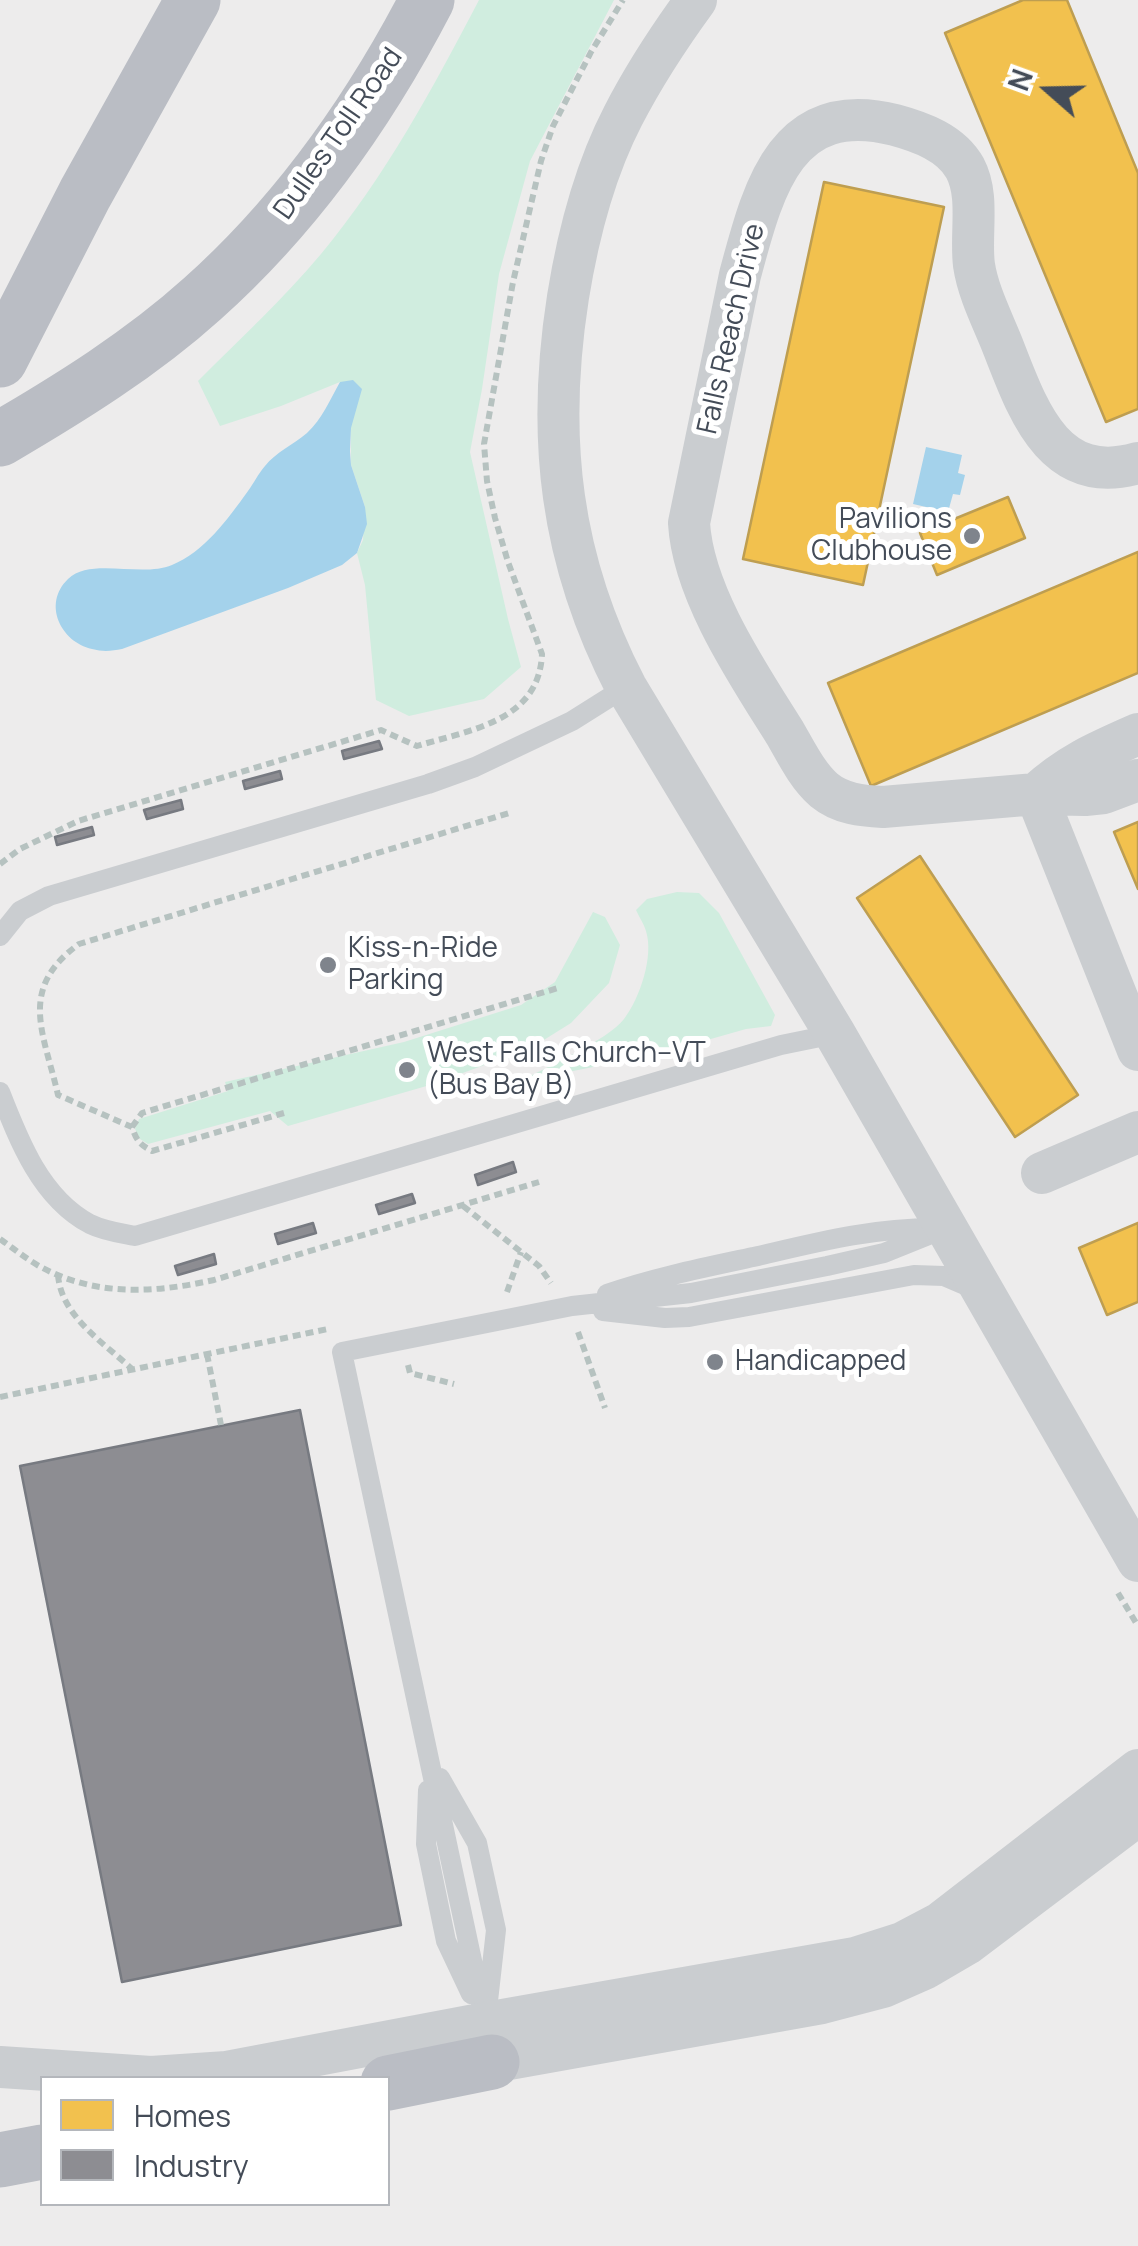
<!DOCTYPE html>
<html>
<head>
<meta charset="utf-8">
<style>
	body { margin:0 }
	#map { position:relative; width:1138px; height:2246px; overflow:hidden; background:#edecec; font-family:Manrope,sans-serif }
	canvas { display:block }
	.legend { position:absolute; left:40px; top:2076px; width:350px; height:130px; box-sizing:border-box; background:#fff; border:2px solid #b4b7bc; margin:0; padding:12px 18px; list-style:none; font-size:30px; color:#444c58 }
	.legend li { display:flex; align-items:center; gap:20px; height:50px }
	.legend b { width:50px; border:2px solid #b4b7bc }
	.north { position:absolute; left:998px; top:40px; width:100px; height:100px; -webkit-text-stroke:8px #fff; paint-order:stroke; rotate:290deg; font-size:28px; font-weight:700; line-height:40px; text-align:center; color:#444c58 }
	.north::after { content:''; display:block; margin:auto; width:35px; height:45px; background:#444c58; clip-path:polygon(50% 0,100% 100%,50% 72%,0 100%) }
</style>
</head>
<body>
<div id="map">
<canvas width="1138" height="2246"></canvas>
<ul class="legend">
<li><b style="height:28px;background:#f2c14e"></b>Homes</li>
<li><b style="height:28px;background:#8d8d92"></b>Industry</li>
</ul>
<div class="north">N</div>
</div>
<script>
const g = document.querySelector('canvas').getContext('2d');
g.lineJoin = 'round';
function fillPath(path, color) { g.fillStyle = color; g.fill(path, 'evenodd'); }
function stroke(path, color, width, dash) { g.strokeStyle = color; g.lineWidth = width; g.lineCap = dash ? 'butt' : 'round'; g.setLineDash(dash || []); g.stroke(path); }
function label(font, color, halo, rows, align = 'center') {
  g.font = font + ' Manrope,sans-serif'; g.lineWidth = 10; g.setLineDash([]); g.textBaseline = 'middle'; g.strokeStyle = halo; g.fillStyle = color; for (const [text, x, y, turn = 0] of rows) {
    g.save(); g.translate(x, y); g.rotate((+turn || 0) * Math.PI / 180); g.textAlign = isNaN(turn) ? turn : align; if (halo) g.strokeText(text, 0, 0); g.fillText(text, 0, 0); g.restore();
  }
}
fillPath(new Path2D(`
	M479,0H614L530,161L499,274L482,389L470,452L508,619L521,667L484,699L409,716L376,700L365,585L357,553L363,540L365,507L351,465V428L340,382L281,406L220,426L198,381C240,339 283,299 321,254C385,177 433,88 479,0Z
	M677,892L699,893L719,913L775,1015L771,1026L746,1029L658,1054L518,1082C543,1069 608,1040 624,1019C640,998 654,956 646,931C644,924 639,917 636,910L647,899Z
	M593,912L605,917L620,945L609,983L571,1023L531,1048L430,1085L288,1126L270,1111L148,1144L140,1139L135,1129L139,1119L228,1091L225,1082L404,1042L521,1005L555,982Z`), '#d0eddf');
fillPath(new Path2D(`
	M353,380L362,389L351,428L350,451L351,465L365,507L367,524L357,553L342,565L288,588L122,649C112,651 103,652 92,649C61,642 42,604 68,579C91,557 141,578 172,565C204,552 228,519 248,491C254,483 258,474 265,466C276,452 293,445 307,433C322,419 330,400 340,382Z
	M926,447L962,455L958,473L965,475L960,495L953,494L948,512L913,504Z`), '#a4d2eb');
const homes = new Path2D(`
	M1023,0H1067L1138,173V409L1106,422L945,33Z
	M824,182L944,207L863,585L743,559Z
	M1008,497L1025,538L937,575L920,533Z
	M1138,552V673L871,786L828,683Z
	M1138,822V889L1114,832Z
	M920,856L1078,1095L1015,1137L857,898Z
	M1138,1223V1302L1107,1315L1079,1248Z`);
fillPath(homes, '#f2c14e');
stroke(homes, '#be9e51', 2.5);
const industry = new Path2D(`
	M379,741L382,749L344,759L342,751Z
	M280,771L282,779L245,789L243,781Z
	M181,800L183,809L147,819L144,810Z
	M92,827L94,835L57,845L55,837Z
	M513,1162L516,1172L478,1185L475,1175Z
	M412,1194L415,1203L379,1214L376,1205Z
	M313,1223L316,1233L278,1244L275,1234Z
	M214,1254L216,1264L178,1275L175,1266Z
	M300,1410L401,1925L122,1982L20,1466Z`);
fillPath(industry, '#8d8d92');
stroke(industry, '#777a81', 2.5);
stroke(new Path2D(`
	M0,864L20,849L78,821L381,730L417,746C469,730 539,722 542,654L508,562L495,518L487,481L484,444L513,282L541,161L553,126L591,52L623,0
	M284,1113L152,1151C140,1145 136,1140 132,1127L58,1095C44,1033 17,989 79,944L509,813
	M132,1127L142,1113L558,988
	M463,1206L539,1266L551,1283
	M0,1239C13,1248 25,1258 39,1266C95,1297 154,1293 214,1280L539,1182
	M58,1275C61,1316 104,1343 132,1369
	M507,1292L521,1252
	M578,1332L605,1408
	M207,1354L221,1425
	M408,1365L410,1373L454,1384
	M0,1397L328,1329
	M1118,1593L1138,1626`), '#b6c2c0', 6, [8, 5]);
stroke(new Path2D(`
	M0,936L20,911L49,896L428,784L475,767L572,721L626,687
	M0,1092C19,1141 41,1198 90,1224C104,1231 120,1233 135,1236L781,1045L835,1034
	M607,1294C656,1277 707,1267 758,1256C818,1242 872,1228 935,1228
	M603,1311L665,1318L689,1317L914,1275L944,1276L972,1288
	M440,1778L477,1843L496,1930L488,2001
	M428,1790L426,1844L446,1941L471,1994
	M486,2026L342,1352L572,1306L691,1293L827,1266L884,1253L946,1228`), '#cacdd0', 20);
stroke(new Path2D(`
	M696,0C669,37 644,75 623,116C594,172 578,235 568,297C546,437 560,560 626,687L835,1034L1138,1561
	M1138,463C1052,488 1027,407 1002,344C992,319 978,292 974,265C970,234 980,196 965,168C951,143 921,132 895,125C785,97 763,190 740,275L689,523C693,593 748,674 785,733C796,752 807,775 824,790C841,804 862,806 883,807L1036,794L1085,795L1104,793L1138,780
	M1036,794L1138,1050
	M1036,794C1069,764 1097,752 1138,734
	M1042,1173L1138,1132
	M492,2062L822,2003L883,1987L926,1968L967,1944L1138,1815
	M0,2067L151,2077L227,2072L486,2023L855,1958L902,1943L940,1923L1138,1770`), '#cacdd0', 42);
stroke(new Path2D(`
	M0,360L85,194L193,0
	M0,439C70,398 141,354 202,299C295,216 370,110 427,0
	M388,2083L492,2062
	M0,2160L42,2152`), '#babdc4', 55);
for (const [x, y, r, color] of [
	[972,536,10,"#7f848c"],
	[328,965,10,"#7f848c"],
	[407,1070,10,"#7f848c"],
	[715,1362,10,"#7f848c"]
]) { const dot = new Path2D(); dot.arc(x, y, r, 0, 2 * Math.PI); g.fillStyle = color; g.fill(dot); stroke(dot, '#fff', 4); }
label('28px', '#444c58', '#fff', [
	["Dulles Toll Road",339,134,-55],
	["Falls Reach Drive",732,329,-77]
]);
label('28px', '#444c58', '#fff', [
	["Pavilions",952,520,"right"],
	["Clubhouse",952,552,"right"],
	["Kiss-n-Ride",348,949],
	["Parking",348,981],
	["West Falls Church–VT",427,1054],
	["(Bus Bay B)",427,1086],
	["Handicapped",735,1362]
], 'left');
</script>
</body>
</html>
